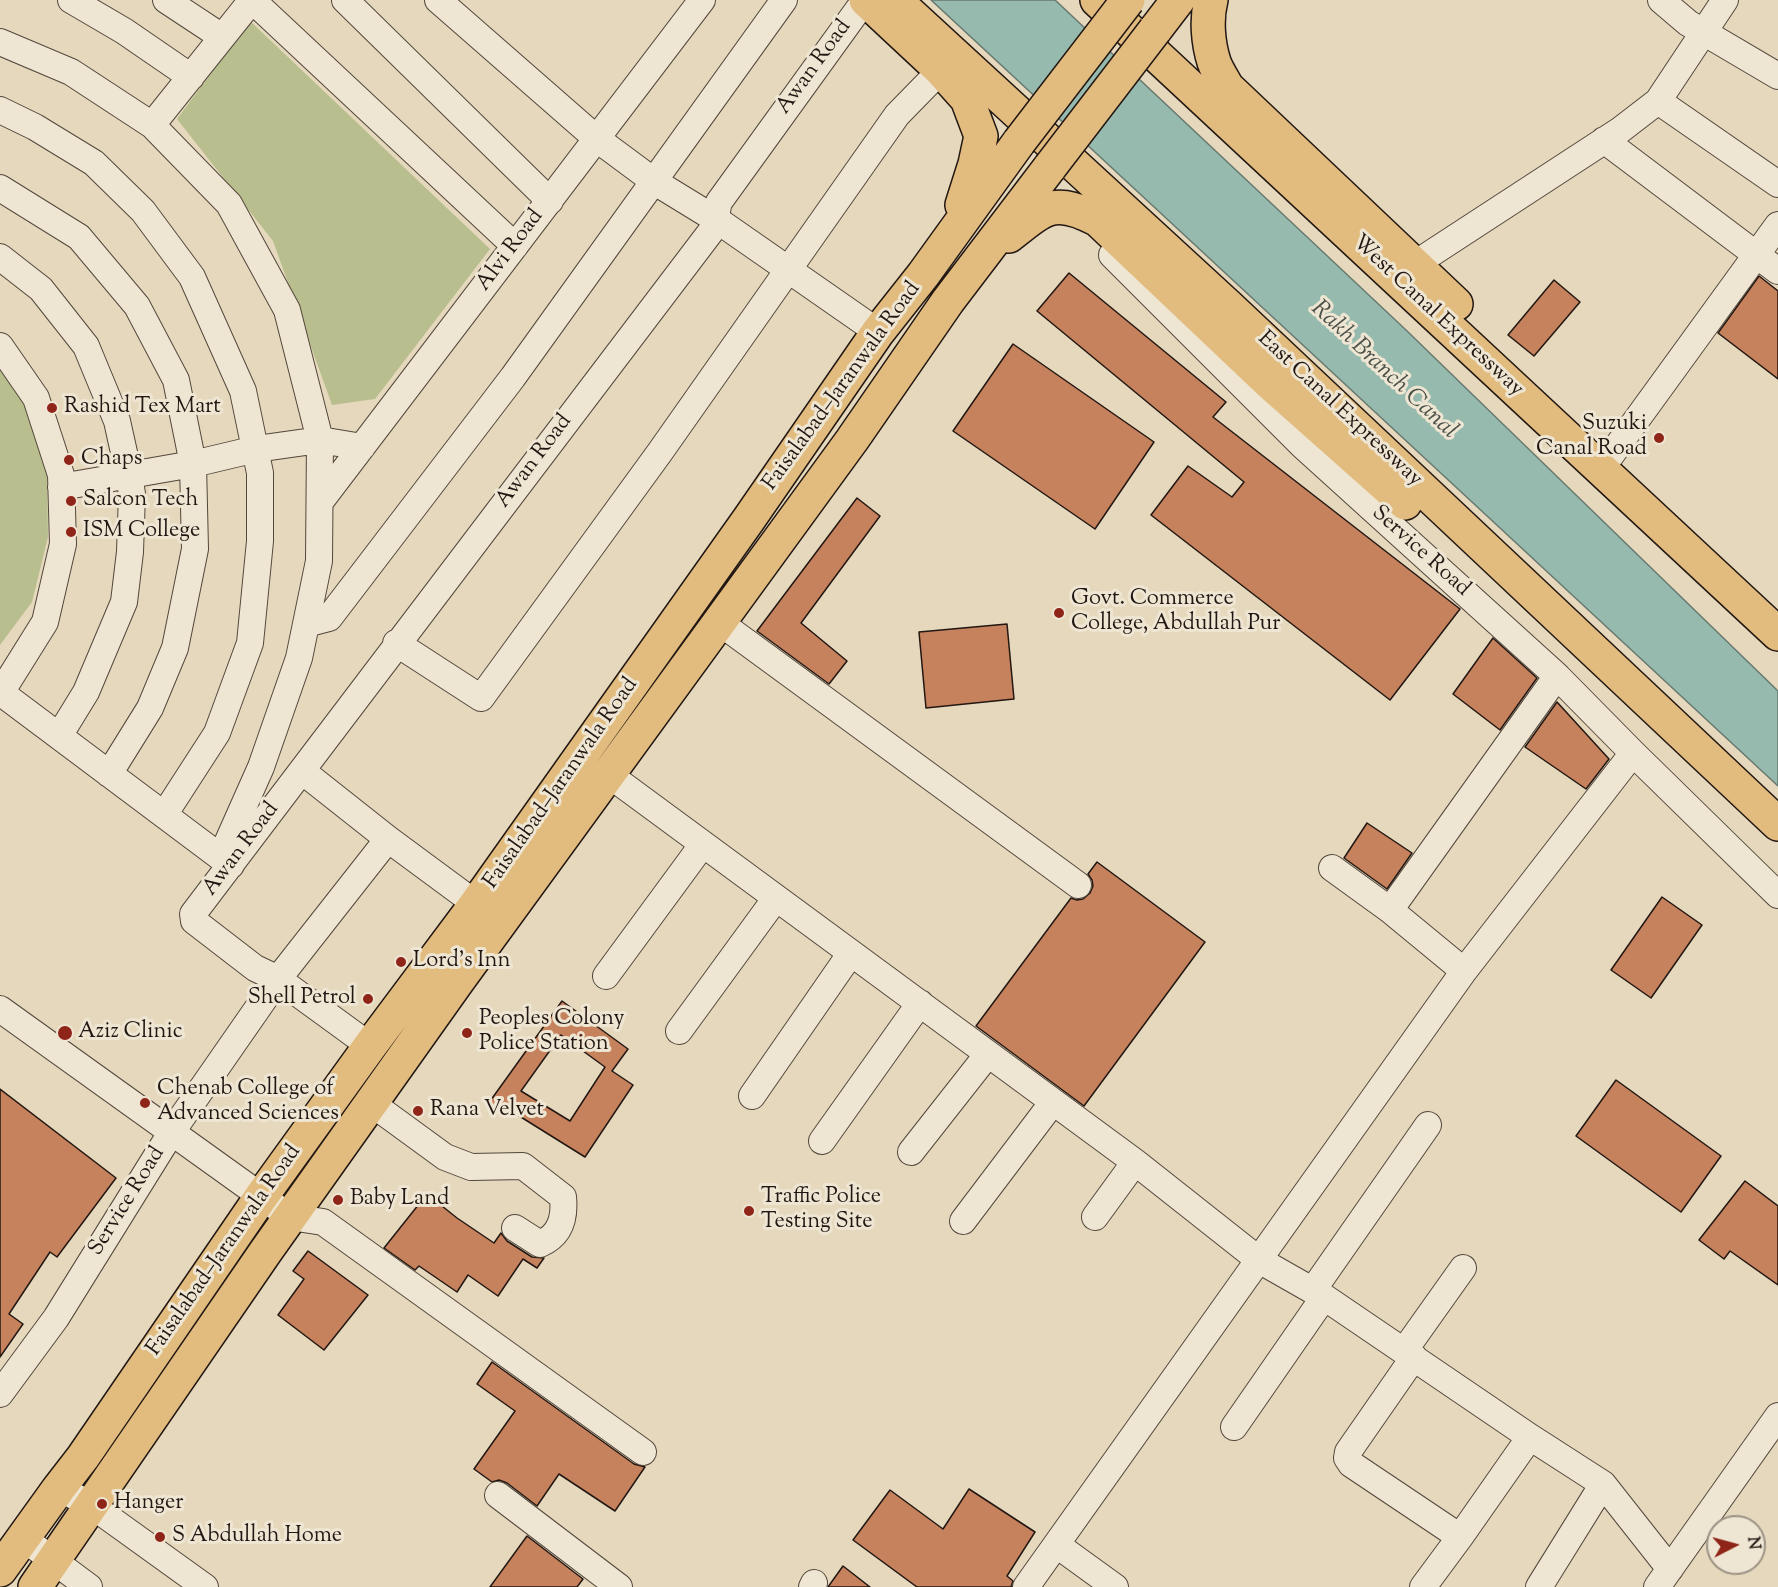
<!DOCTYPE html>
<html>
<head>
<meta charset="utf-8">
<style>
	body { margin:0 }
	#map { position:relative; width:1778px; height:1587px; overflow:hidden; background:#e5d8bc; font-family:"Sorts Mill Goudy",serif }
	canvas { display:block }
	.north { position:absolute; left:1706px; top:1515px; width:60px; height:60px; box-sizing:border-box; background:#eee6d3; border:2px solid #9c9386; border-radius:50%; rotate:84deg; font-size:16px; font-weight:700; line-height:24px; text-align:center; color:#221712 }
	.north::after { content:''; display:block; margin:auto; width:21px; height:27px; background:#8f2418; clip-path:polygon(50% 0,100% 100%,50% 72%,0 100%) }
</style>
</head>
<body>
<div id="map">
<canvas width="1778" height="1587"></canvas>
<div class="north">N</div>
</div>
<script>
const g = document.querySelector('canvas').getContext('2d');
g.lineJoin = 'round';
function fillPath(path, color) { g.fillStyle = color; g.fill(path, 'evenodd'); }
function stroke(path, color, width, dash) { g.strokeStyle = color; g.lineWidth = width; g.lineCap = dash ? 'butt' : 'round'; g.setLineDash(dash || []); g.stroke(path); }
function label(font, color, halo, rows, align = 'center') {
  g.font = font + ' "Sorts Mill Goudy",serif'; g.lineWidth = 6; g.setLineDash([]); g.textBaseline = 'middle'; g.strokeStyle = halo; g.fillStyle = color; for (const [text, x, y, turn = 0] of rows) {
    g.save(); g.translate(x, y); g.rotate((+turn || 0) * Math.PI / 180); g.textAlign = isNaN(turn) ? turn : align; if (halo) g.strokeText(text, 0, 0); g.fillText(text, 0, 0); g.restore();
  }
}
fillPath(new Path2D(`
	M250,21L490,249L375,399L332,405L273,241L177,119Z
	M0,367L23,400L47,476L48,537L32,602L0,645Z`), '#b8be8e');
const water = new Path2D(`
	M931,0H1055L1406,330L1778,691V786Z`);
fillPath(water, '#96baae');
stroke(water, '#687970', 1.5);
const building = new Path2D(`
	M1069,273L1226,402L1213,417L1460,609L1390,700L1151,515L1188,466L1232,497L1244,482L1037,311Z
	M1759,276L1778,291V379L1718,333Z
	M1554,280L1580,302L1534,356L1508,335Z
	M1013,344L1154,442L1095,529L953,431Z
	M857,498L880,516L801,623L847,661L829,684L757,631Z
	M1007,624L1014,699L926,708L919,632Z
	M1493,638L1537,678L1500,730L1453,694Z
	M1557,702L1609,759L1586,789L1525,747Z
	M1367,823L1412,853L1387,889L1344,858Z
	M1097,862L1205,942L1084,1106L976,1026L1071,898L1077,900L1083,899L1090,893L1093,886L1092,880L1088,874Z
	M1662,897L1702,925L1651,998L1611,970Z
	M562,1001L628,1049L612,1071L633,1085L585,1157L508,1109L503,1115L488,1104ZM561,1035L605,1067L570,1121L521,1091Z
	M1616,1080L1721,1156L1681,1212L1576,1136Z
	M0,1089L116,1178L57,1257L50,1252L9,1314L23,1324L0,1357Z
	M1745,1181L1778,1206V1285L1730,1251L1724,1259L1699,1240Z
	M427,1194L457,1218L494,1243L501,1233L507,1241L532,1257L544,1258L537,1268L523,1259L498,1296L468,1275L457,1292L419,1266L415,1270L384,1248Z
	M308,1251L368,1295L324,1350L278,1315L304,1279L293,1271Z
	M492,1362L634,1464L645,1467L615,1511L559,1474L537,1506L507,1483L499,1480L492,1482L474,1469L515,1411L477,1384Z
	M969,1489L1035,1532L1007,1576L1013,1581L1011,1587H917L853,1540L890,1490L943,1529Z
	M527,1536L583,1579L577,1587H490Z
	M843,1566L870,1587H828Z`);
fillPath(building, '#c6815d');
stroke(building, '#221712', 1.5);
const minor = new Path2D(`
	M71,0L124,31L191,77
	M166,0L222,37
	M252,0L515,246
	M345,0L550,201
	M438,0L597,139L655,182L717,220L878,332
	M1661,0L1688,23L1778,76
	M1725,0L1658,101L1778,184
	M0,42L71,72L152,125L229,204L287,310L320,440L319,561L299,658L261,767L221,857
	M0,110L35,127L94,163L143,211L192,277L243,391L260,473V541L250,643L217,733L164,815
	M152,125L252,0
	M1604,140L1778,271
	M0,188L79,237L137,306L176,380L193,464L195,549L175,648L150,708L109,774
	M1112,255L1302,445L1557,676L1633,753L1778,895
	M0,257L41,289L86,346L117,421L129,475L132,494L130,552L124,602L86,692L59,736
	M1415,264L1619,131L1658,101
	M0,346L36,398L61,475L63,544L45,622L0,694
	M1611,455L1778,225
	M61,487L193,464L256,449L320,440L362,447
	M320,502L702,0
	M719,622L1078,885
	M306,624L329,618L513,377L784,0
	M396,643L481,698L660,452L897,115L941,70
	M0,692L231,865
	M302,771L388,839L476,904
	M608,774L1135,1162L1259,1260L1324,1297L1530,1437L1603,1484L1670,1569
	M1332,868L1390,910L1464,971
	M1390,910L1557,676
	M606,976L703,844
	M0,1009L290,1217L323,1222L643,1452
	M679,1031L776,898
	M370,1046L278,979L255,968L194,921L193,914L712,230C717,220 716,212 719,202L865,0
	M752,1096L851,953
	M371,1103L445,1157L471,1167L523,1166L563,1197C565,1217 561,1235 540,1244L515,1228
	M822,1141L920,1003
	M911,1152L988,1054
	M1095,1217L1135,1162
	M963,1221L1053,1102
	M1313,1290L1428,1125
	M1404,1351L1463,1268
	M1414,1357L1348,1452L1347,1458L1351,1464L1460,1537
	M0,1394L56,1318L171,1133L278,979L388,839
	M1234,1427L1324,1297
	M59,1488L91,1505L205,1587
	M498,1495L619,1587
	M23,1538L89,1587
	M1057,1545L1115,1587
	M812,1587L814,1583
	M1026,1587L1464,971L1633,753
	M1423,1587L1460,1537L1530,1437
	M1539,1587L1603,1484
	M1657,1587L1778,1416`);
const major = new Path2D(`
	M866,0L941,70L967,99L981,136L975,164L962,205
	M895,0L1228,306L1778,824
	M1097,0L1778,634
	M1211,0C1206,19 1208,43 1214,62C1217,71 1223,79 1227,87L1456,304
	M1155,30L1178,0
	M1009,236C1045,207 1055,197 1098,220L1272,385L1405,503
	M0,1570L59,1488L83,1457L261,1197L370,1046L476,904L749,519L878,332L923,275L1019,142
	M35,1587L266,1251L457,982L852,440L948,301L1050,167`);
stroke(minor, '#53473c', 28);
stroke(major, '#221712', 36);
stroke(minor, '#eee6d3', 26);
stroke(major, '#e2bc7e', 33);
const majorBridge = new Path2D(`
	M1019,142L1128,0
	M1050,167L1155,30`);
stroke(majorBridge, '#221712', 36, []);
stroke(majorBridge, '#e2bc7e', 33);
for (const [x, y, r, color] of [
	[52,408,6,"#8f2418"],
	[1659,438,6,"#8f2418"],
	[69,460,6,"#8f2418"],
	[71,501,6,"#8f2418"],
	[71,532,6,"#8f2418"],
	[1059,613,6,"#8f2418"],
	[401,962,6,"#8f2418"],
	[368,999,6,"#8f2418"],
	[65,1033,8,"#8f2418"],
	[467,1033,6,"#8f2418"],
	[145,1103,6,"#8f2418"],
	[418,1111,6,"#8f2418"],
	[338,1200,6,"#8f2418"],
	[749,1211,6,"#8f2418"],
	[102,1504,6,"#8f2418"],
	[160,1537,6,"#8f2418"]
]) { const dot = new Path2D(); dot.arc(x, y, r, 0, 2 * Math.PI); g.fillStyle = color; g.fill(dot); stroke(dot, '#eee6d3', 2); }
label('22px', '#221712', '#eee6d3', [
	["Awan Road",815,68,-54],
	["Alvi Road",511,251,-53],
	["West Canal Expressway",1437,317,43],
	["Faisalabad–Jaranwala Road",843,387,-54],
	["East Canal Expressway",1339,410,43],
	["Awan Road",535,462,-53],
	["Service Road",1420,552,42],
	["Faisalabad–Jaranwala Road",562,784,-55],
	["Awan Road",242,850,-53],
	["Service Road",128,1202,-58],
	["Faisalabad–Jaranwala Road",225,1251,-55]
]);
label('22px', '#221712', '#eee6d3', [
	["Rashid Tex Mart",64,408],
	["Suzuki",1647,425,"right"],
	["Canal Road",1647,450,"right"],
	["Chaps",81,460],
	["Salcon Tech",83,501],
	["ISM College",83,532],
	["Govt. Commerce",1071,600],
	["College, Abdullah Pur",1071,625],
	["Lord's Inn",413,962],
	["Shell Petrol",356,999,"right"],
	["Peoples Colony",479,1020],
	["Police Station",479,1045],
	["Aziz Clinic",78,1033],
	["Chenab College of",157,1090],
	["Advanced Sciences",157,1115],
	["Rana Velvet",430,1111],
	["Traffic Police",761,1198],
	["Testing Site",761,1223],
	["Baby Land",350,1200],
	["Hanger",114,1504],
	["S Abdullah Home",172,1537]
], 'left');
label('italic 24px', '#4b5049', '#eee6d3', [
	["Rakh Branch Canal",1383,371,43]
]);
</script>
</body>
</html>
